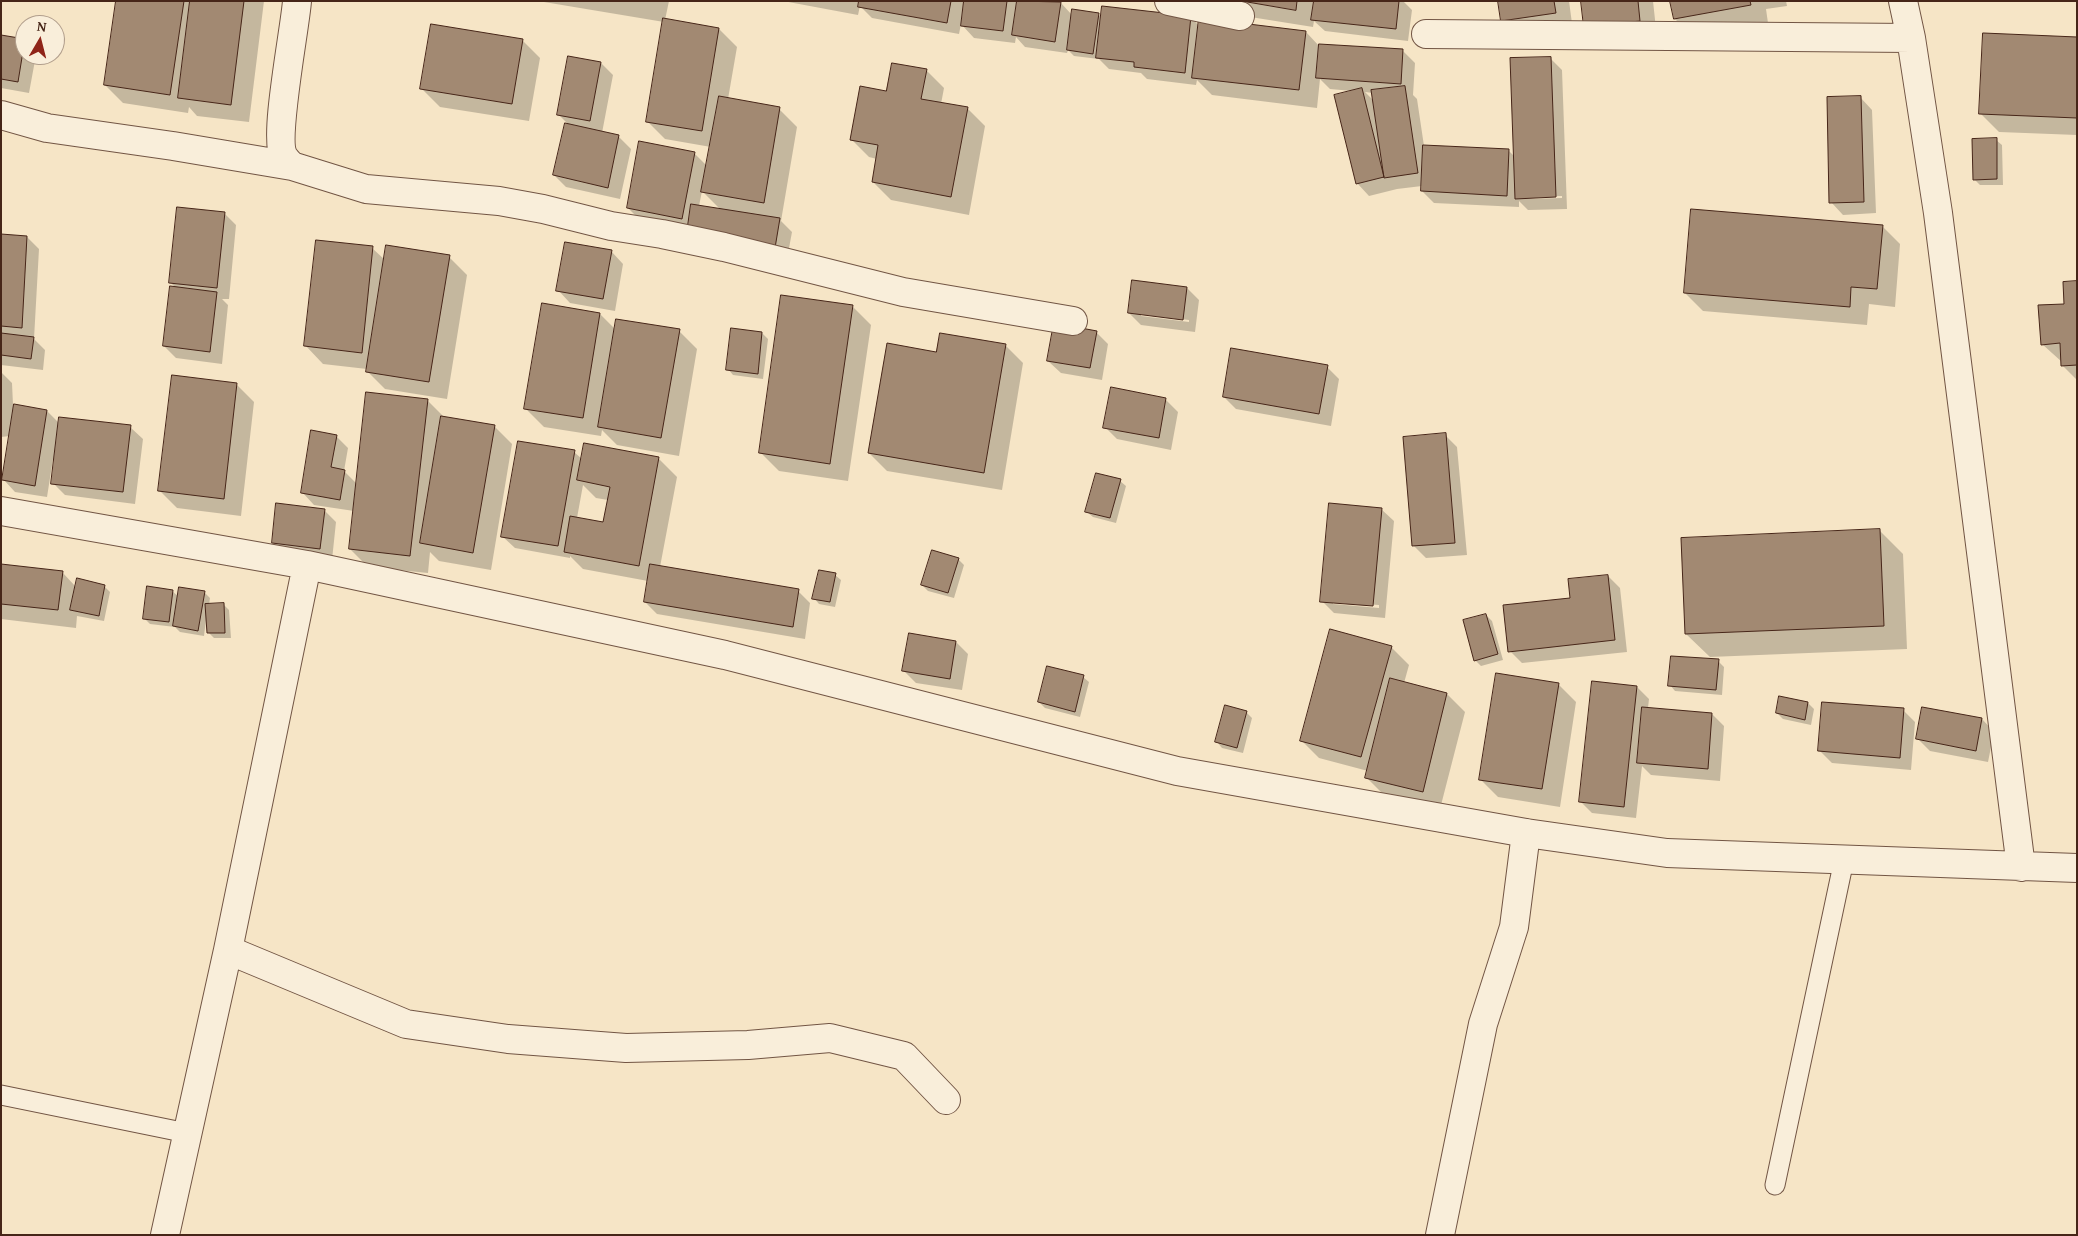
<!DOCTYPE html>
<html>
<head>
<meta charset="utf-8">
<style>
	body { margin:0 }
	#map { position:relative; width:2078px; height:1236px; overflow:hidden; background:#f6e5c6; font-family:"Gentium Book Plus",serif }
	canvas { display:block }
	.frame { position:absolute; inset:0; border:2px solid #462518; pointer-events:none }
	.north { position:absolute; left:15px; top:15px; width:50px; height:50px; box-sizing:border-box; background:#f9eeda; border:1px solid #b19e8c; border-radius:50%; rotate:8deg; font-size:14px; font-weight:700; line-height:20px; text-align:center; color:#462518 }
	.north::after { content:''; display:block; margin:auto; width:18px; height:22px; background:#8f2418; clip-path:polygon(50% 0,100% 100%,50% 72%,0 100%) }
</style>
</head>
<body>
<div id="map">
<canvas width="2078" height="1236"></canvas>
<div class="frame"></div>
<div class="north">N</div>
</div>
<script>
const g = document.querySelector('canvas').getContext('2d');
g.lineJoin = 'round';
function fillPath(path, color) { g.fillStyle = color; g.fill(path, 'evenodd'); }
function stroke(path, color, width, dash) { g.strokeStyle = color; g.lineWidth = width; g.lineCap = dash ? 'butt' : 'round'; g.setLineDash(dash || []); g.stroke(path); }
fillPath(new Path2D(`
	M117,1H264L249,122L197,116L189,107L188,113L123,103L105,85Z
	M538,1H669L665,20L719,29L737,47L728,99L779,109L797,127L781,221L792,232L787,259L640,220L628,208L694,153L707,166L711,147L665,139L647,121L664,22ZM702,191L721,210L699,206Z
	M783,1H1047L1061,3L1072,15L1098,14L1102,18L1191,17L1199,26L1306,32L1320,47L1403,51L1415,63L1413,95L1417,99L1424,146L1509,151L1514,156L1550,58L1562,70L1567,209L1528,210L1519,201V207L1434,203L1422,191V186L1397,189L1369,196L1357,183L1352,91L1330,89L1320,79L1317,108L1212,95L1197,80L1196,85L1147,79L1141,73L1109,69L1099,59L1074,56L1068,50L1067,53L1025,47L1016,37L1015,43L974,38L961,24L959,34L872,18L860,6L858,15ZM1365,92L1373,93L1374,101ZM1562,196V198L1526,199V197Z
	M1188,1H1403L1412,10L1408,41L1325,31L1314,21L1313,27L1194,8Z
	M1499,1H1569L1573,31L1520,38L1502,20Z
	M1582,1H1653L1657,38Z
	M1671,1H1786L1787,6L1766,9L1768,23L1693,37L1675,19Z
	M1,36L25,40V55H36L29,93L1,88Z
	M2077,38V135L1999,132L1981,114Z
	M522,40L540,58L529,121L440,107L422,89Z
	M601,63L613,75L602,133L619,137L631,149L620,199L566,187L554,175L569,125L559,115Z
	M926,70L944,88L941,104L967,108L985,126L969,215L891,200L873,182L877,159L869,157L851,139L888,92Z
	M1860,97L1872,110L1876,213L1843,215L1831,202Z
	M1996,140L2002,145L2003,185H1980L1974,179Z
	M224,213L236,225L229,299H222L228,305L222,364L176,358L164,346L176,288L170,282Z
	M1882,226L1900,244L1895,307L1869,304L1867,325L1703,311L1685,293Z
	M1,235L27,237L39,249L34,339L45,350L43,370L1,365Z
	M372,248L385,260L449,257L467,275L447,399L385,389L367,371V369L323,364L305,345Z
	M611,251L623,264L615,311L570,303L558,290Z
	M2077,283V380L2062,365V362L2042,344Z
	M1187,288L1199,300L1195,332L1141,325L1129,313ZM1141,314L1189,320V322L1141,316Z
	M853,307L871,325L848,481L779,471L761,453Z
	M600,314L615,329L679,331L697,349L679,456L617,445L602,430L601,436L544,427L526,409Z
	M1096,332L1108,344L1102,380L1061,373L1048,361Z
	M762,333L768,339L763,379L733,375L728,369Z
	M1005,345L1023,363L1002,490L887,471L869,453L937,353Z
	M1327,367L1339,379L1331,426L1236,409L1224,397Z
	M1,372L12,383L13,405L47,411L59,423L130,427L143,439L135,504L65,495L53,483L55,459H53L47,497L15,492L3,479L10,436L1,437Z
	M236,384L254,402L241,516L177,508L159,490Z
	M1165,399L1178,412L1171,450L1117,439L1105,427Z
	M427,400L445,418L494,426L512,444L491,570L439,561L430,552L428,573L368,567L350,549L354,511L314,505L302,492L336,436L348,448L344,471L357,484Z
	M1445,435L1457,447L1467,555L1426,558L1414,546Z
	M585,445L659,459L677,477L660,567L798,591L810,603L805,639L657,614L645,602L648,581L583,569L570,556V558L515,548L502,536L574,452L582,459ZM583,485L596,498L608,500L604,524L577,518Z
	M1120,481L1126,486L1116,523L1093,517L1087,512Z
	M1381,509L1394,521L1385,618L1334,613L1322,601ZM1333,602L1379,605V608L1333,604Z
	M324,510L336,522L332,560L285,555L273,543Z
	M1880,531L1903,554L1907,649L1710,657L1686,634Z
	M958,559L964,565L954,598L928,591L922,585Z
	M1,565L62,572L76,587L104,586L110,592L104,621L77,616L76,628L1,619Z
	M835,575L841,580L835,607L819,604L814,598Z
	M1608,576L1620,588L1627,652L1522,663L1510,651L1572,599Z
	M172,591L179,597L204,592L210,598L209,605L223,604L229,610L231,638H214L208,632L206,620L204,636L180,632L175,627L150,624L144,618Z
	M1486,615L1492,621L1503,660L1481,666L1475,660Z
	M956,642L968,654L962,690L916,683L904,671Z
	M1391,647L1409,665L1404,683L1447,694L1465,712L1440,809L1384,795L1366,777L1368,771L1319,758L1301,740Z
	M1718,661L1724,667L1722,695L1675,691L1670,685Z
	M1083,677L1089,682L1080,717L1045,708L1039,702Z
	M1558,684L1576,702L1560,807L1498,797L1480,779Z
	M1637,687L1649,699L1648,708L1712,714L1724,726L1720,781L1651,775L1642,766L1636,818L1592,813L1580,801Z
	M1808,703L1814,709L1811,725L1783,719L1777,713Z
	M1903,710L1915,722L1911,770L1832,763L1820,751Z
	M1246,712L1252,718L1243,753L1222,748L1217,742Z
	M1982,719L1994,732L1988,762L1930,751L1918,739Z`), '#0003');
const building = new Path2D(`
	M116,1H184L170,95L104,85Z
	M190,1H244L231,105L178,98Z
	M859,1H951L947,23L858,7Z
	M964,1H1007L1003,31L961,26Z
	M1017,1L1061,2L1055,42L1012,35Z
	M1242,1H1297L1296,10Z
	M1314,1H1399L1396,29L1311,20Z
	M1498,1H1554L1556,13L1501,21Z
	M1581,1H1638L1640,21L1584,27Z
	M1670,1H1750L1751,5L1674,19Z
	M1102,6L1191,16L1185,73L1134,67V62L1096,58Z
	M1072,9L1099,13L1093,54L1067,50Z
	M663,18L719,28L702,131L646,122Z
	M1199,18L1306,31L1299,90L1192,78Z
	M431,24L523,39L512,104L420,89Z
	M1983,33L2077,37V118L1979,114Z
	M1,35L25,39L18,82L1,79Z
	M1319,44L1403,49L1401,84L1316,78Z
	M568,56L601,62L590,121L557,115Z
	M1551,57L1556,197L1515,199L1510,58Z
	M892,63L927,69L921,99L968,107L951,197L872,182L878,145L850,140L860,86L886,91Z
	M1405,86L1418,173L1384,178L1371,90Z
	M1362,88L1384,177L1356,184L1334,95Z
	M719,96L780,107L764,203L701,192Z
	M1861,96L1864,202L1829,203L1827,97Z
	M565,123L619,135L608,188L553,175Z
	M1997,138V179L1973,180L1972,139Z
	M639,141L695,152L682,219L627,208Z
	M1423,145L1509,149L1507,196L1421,191Z
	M691,204L780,218L775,248L687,233Z
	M177,207L225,212L217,288L169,283Z
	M1691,209L1883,225L1877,289L1851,287L1850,307L1684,293Z
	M1,234L27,236L22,328L1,326Z
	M316,240L373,246L362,353L304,346Z
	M565,242L612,250L603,299L556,291Z
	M386,245L450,255L429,382L366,372Z
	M1132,280L1187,287L1183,320L1128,313Z
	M2077,281V365L2061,366L2060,343L2041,345L2038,305L2064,304L2063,282Z
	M170,286L217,292L210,352L163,346Z
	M781,295L853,305L830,464L759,453Z
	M542,303L600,313L583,418L524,409Z
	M616,319L680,329L661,438L598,427Z
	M1054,323L1097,331L1090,368L1047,361Z
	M731,328L762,332L758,374L726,370Z
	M1,333L34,337L31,359L1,355Z
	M940,333L1006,344L984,473L868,453L887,343L936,352Z
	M1231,348L1328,365L1319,414L1223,397Z
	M172,375L237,383L224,499L158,491Z
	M1111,387L1166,398L1159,438L1103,428Z
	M366,392L428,399L410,556L349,549Z
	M14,404L47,410L35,486L2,480Z
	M441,416L495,425L473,553L420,543Z
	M59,417L131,425L123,492L51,484Z
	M311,430L337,435L331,467L345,470L340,500L301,493Z
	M1446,433L1455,543L1412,546L1403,437Z
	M518,441L575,450L558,546L501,537Z
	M584,443L659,457L639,566L564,552L570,516L603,522L610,487L577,480Z
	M1096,473L1121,479L1110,518L1085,512Z
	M276,503L325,509L320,549L272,543Z
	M1329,503L1382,508L1373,606L1320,602Z
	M1880,529L1884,626L1685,634L1681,538Z
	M932,550L959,558L948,593L921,585Z
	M1,564L63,571L58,610L1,604Z
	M650,564L799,589L793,627L644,602Z
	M819,570L836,573L830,602L812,599Z
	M1608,575L1615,640L1508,652L1503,605L1570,598L1568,579Z
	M77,578L105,585L99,616L70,610Z
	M147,586L173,590L169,622L143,619Z
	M179,587L205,591L198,631L173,626Z
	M224,603L225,633H207L205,604Z
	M1486,614L1498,654L1474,661L1463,620Z
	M1330,629L1392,646L1361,757L1300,741Z
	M909,633L956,641L950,679L902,671Z
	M1671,656L1719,659L1716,690L1668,686Z
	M1047,666L1084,675L1075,712L1038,702Z
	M1496,673L1559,683L1542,789L1479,780Z
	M1390,678L1447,693L1423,792L1365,778Z
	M1592,681L1637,686L1624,807L1579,802Z
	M1779,696L1808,702L1805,720L1776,713Z
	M1822,702L1904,708L1900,758L1818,751Z
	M1225,705L1247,711L1237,748L1215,742Z
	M1642,707L1712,713L1708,769L1637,763Z
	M1922,707L1982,718L1976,751L1916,739Z`);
fillPath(building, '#a28972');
stroke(building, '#462518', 1);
const service = new Path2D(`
	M1,1095L187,1133
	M1775,1185L1844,860`);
const minor = new Path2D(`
	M297,1C295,29 273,139 284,157C286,160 289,163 292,166L366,189L499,201L543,209L611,226L662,234L724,247L903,292L1073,321
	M1169,1L1240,16
	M1903,1L1911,38L1938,213L2021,867
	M1426,34L1911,38
	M1,115L47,128L173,146L292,166
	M1,511L307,565L725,655L1177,771L1526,833L1667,853L2077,868
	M228,950L406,1024L508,1039L626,1048L748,1045L830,1038L904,1056L946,1100
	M165,1235L228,950L307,565
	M1440,1235L1483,1024L1514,927L1526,833`);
stroke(service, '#725544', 21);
stroke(minor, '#725544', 30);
stroke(service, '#f9eeda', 19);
stroke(minor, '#f9eeda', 28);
</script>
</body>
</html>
